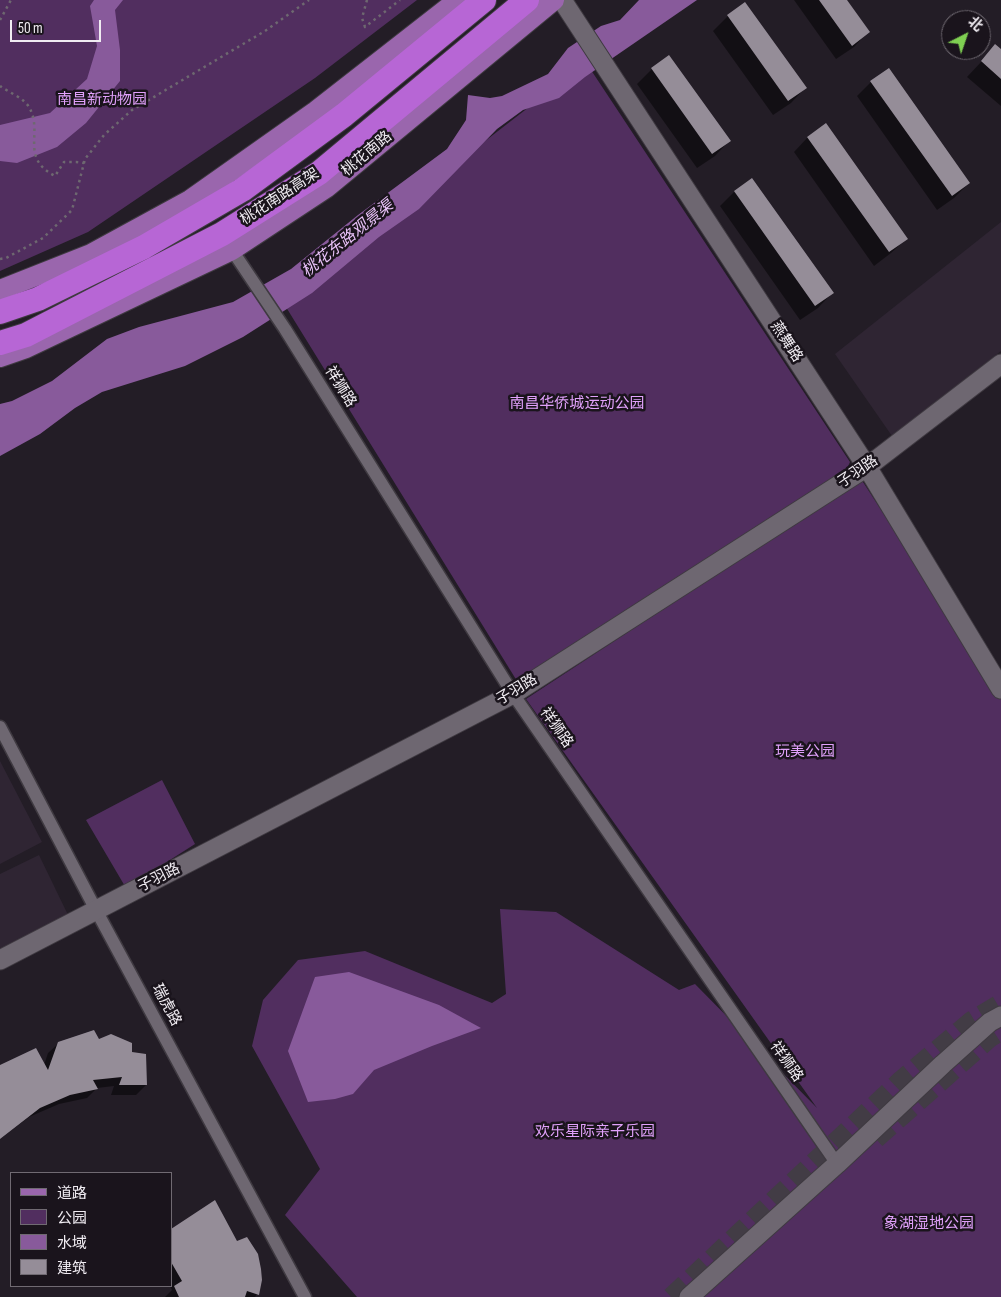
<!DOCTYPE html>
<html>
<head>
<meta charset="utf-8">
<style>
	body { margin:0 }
	#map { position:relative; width:1001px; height:1297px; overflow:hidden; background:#231d26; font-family:"Sofia Sans Condensed","Noto Sans SC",sans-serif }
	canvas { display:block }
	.legend { position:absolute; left:10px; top:1172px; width:162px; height:115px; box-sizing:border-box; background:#1a141c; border:1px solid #706a72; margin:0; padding:6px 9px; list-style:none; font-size:15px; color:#f0ecf2 }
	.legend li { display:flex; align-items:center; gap:10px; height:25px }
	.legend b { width:25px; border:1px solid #706a72 }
	.north { position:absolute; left:941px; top:10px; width:50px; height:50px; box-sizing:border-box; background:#1a141c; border:1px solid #706a72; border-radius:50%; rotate:41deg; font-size:14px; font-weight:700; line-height:20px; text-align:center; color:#f0ecf2 }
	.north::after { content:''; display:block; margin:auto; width:18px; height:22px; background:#7fd052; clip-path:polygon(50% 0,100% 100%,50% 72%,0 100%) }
	.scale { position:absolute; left:10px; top:20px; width:91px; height:22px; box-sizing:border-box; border:2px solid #f0ecf2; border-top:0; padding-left:6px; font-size:15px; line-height:18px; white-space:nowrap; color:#f0ecf2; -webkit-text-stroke:4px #1a141c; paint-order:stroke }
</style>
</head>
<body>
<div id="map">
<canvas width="1001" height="1297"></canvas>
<ul class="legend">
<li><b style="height:6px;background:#9a66ad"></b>道路</li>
<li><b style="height:14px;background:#512e5f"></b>公园</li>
<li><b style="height:14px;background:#885a9b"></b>水域</li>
<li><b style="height:14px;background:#958d98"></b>建筑</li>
</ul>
<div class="north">北</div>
<div class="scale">50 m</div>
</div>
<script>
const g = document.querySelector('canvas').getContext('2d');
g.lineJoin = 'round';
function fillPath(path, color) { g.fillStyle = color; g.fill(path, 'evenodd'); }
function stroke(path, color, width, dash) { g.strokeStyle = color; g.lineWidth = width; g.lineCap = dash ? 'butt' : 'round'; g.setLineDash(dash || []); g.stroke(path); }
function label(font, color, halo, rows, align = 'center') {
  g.font = font + ' "Sofia Sans Condensed","Noto Sans SC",sans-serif'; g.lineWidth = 5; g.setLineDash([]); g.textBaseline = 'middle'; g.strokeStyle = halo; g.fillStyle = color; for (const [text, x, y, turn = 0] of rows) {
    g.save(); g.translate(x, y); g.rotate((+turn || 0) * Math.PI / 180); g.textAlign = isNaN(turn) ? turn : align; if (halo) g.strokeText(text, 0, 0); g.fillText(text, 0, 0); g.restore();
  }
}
fillPath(new Path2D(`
	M1001,222V351L892,436L835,354Z
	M0,761L42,842L0,864Z
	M39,855L69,917L0,950V874Z`), '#2f2533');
fillPath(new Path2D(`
	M0,0H417L315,78L88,232L0,271Z
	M589,67L850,462L843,477L517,681L281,299L551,90Z
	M861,479L1001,694V1297H357L285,1215L320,1169L252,1046L263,1000L298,960L365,951L492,1003L506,994L500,909L556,912L679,990L695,984L817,1108L526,699Z
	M162,780L195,844L126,888L86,820Z`), '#512e5f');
fillPath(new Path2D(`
	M94,0H123L115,10L120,50V81L86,123L57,147L17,163L0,161V125L50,113L87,79L97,46L90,6Z
	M639,0H697L585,77L559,98L523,110L497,129L419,209L379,237L312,293L243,337L185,366L102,392L75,408L40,434L0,456V404L12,401L52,381L107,339L139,327L233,302L291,269L358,215L447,149L466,120L468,95L490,98L502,96L548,74L568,48L601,26L620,20Z
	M349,972L439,1005L481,1028L432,1046L374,1070L353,1094L335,1099L308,1102L288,1051L315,977Z`), '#885a9b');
fillPath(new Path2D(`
	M794,0H845L868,32L854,47L836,59Z
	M745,4L805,88L791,103L773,115L713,31L728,16Z
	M996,46L1001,51V106L967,77Z
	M669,57L729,141L715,156L697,168L637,84L652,69Z
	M871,82L969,183L954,198L937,210L857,96Z
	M808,137L906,239L891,253L874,266L794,152Z
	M734,192L832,293L818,308L800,320L720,206Z
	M98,1040L130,1053L146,1085L136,1095H111L114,1086L97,1088L87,1098L59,1104L29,1117L0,1139V1066L44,1065L48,1053L59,1043Z
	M171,1230L257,1294L255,1297H165L172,1290L170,1286H171Z`), '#0007');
fillPath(new Path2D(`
	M819,0H847L870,32L852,46Z
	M745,2L807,88L788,101L727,15Z
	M995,44L1001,49V79L981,61Z
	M669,55L731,141L712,154L651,68Z
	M889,68L970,183L952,196L870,81Z
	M826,123L908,239L889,252L807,137Z
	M752,178L834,293L815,306L734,191Z
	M94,1030L99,1039L111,1034L132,1043V1052L146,1054L147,1085H119L122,1077L93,1080L98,1089L70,1095L40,1108L0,1139V1065L36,1048L48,1070L58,1042Z
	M215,1200L237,1241L247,1237L258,1254L261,1269L262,1280L259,1295L247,1291L245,1297H179L174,1286L182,1281L171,1262V1229Z`), '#958d98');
stroke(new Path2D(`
	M876,1139L990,1038L1001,1031
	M671,1297L901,1080L971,1021L1001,1003`), '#423c45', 19, [19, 9]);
const street = new Path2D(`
	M232,250L285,329L513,694L837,1164
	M0,727L96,910L305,1297`);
const secondary = new Path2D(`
	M562,0L867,467L1001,689
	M0,960L513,694L867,467L1001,364
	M689,1297L837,1164L943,1064L990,1022L1001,1016`);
const primary = new Path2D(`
	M0,290L91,254L190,200L316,111L458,0
	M0,357L26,348L232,250L326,188L554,0`);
const highway = new Path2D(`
	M0,312L38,299L144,247L242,190L344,115L484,0
	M0,343L26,335L222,234L319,173L527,0`);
stroke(street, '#3f3a41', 15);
stroke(secondary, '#3f3a41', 21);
stroke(primary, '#3f3a41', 22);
stroke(highway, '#3f3a41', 26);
stroke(new Path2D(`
	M367,0L362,18L365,27L400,0
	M0,20L11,0
	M0,86C8,92 24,98 29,107C44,133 19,157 55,176L64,162H76L84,163
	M0,259L6,258L43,238L72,210L85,159L104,135L132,110L265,31L309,0`), '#6e6870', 2.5, [2.5, 4]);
stroke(street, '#6e6771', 12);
stroke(secondary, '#6e6771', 19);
stroke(primary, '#9a66ad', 20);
stroke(highway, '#b766d5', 24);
label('15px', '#e1a1fb', '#1a141c', [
	["南昌新动物园",102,100],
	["南昌华侨城运动公园",577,404],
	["玩美公园",805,752],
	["欢乐星际亲子乐园",595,1132],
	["象湖湿地公园",929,1224]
]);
label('15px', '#f0ecf2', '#1a141c', [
	["桃花南路",367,154,-40],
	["桃花南路高架",280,197,-33],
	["燕舞路",786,342,57],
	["祥狮路",340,387,58],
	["子羽路",858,472,-34],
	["子羽路",517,690,-31],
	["祥狮路",556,728,55],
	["子羽路",159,878,-27],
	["瑞虎路",166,1005,62],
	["祥狮路",786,1062,55]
]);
label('italic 16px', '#eac3fa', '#1a141c', [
	["桃花东路观景渠",348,239,-39]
]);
</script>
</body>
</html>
